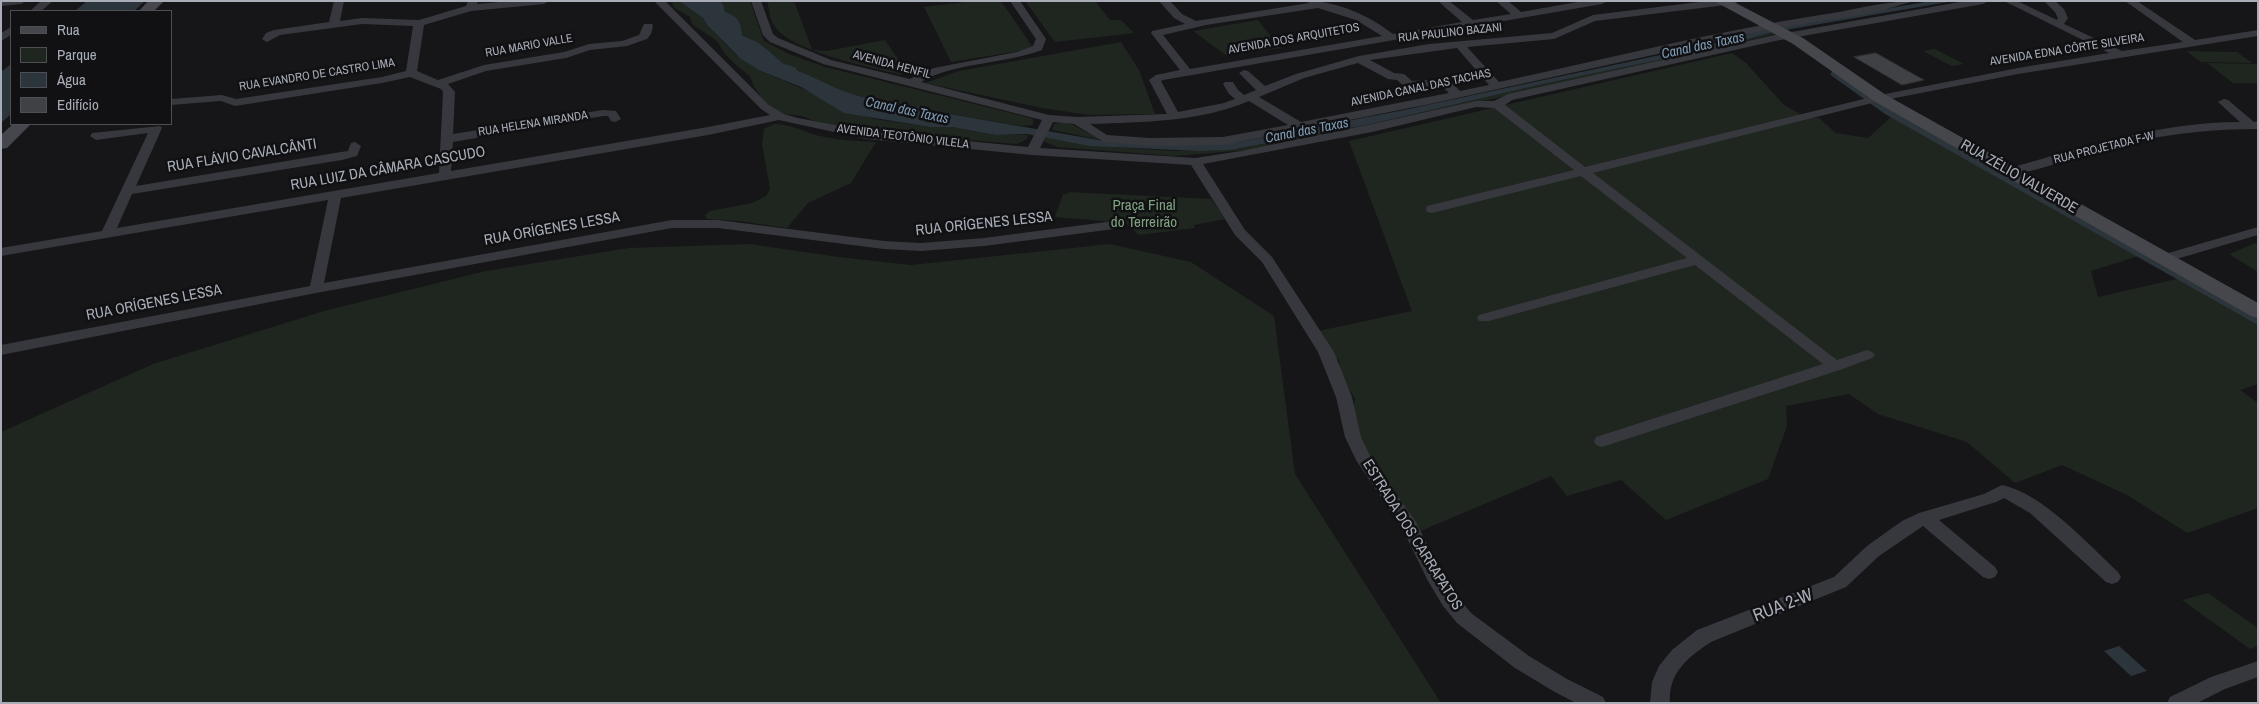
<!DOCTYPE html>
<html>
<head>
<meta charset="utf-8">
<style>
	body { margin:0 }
	#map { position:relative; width:2259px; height:704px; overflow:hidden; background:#161618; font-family:"Archivo Narrow",sans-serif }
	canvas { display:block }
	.frame { position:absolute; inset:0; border:2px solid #a8adb8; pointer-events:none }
	.legend { position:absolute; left:10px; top:10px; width:162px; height:115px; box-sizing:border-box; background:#111113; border:1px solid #4d4f55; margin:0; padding:6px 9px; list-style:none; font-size:15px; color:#a8adb8 }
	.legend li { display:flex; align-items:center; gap:10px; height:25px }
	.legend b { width:25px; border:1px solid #4d4f55 }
</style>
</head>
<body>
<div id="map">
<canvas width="2259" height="704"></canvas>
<div class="frame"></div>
<ul class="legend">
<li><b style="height:6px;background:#45474d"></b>Rua</li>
<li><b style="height:14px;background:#1e261f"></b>Parque</li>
<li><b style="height:14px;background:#2c353c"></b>Água</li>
<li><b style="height:14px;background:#404145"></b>Edifício</li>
</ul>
</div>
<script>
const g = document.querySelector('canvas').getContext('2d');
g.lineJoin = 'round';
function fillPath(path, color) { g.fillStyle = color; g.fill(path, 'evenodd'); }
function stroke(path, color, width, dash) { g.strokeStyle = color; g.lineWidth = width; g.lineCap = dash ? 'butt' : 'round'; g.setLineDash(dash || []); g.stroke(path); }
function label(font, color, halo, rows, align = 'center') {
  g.font = font + ' "Archivo Narrow",sans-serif'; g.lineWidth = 5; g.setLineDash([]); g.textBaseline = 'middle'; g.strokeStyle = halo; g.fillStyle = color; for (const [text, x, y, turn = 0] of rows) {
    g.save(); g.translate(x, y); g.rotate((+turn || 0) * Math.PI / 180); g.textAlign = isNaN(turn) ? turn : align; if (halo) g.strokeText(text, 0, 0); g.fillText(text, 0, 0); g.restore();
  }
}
fillPath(new Path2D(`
	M672,1H679L703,18L708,26L735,54L761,71L874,119L930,127H952L996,135H1028L1027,139L1017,144L870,132L824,125L802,116L778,113L764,100L754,87L750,76L737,66L725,54L717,41L692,24L690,17L673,7Z
	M720,1H750L764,41L789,54L825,67L1023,116L1033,119V125L1021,126L927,110C917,104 908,106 897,104C878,101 859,97 840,90C826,84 813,76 798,71L795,67L782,63C778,58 763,46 757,42C751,39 748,39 742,35C741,23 737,16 725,13L723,4Z
	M767,1H794L812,50L827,51L885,40L905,69L902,75C871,67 789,52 773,24C770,18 769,8 767,1Z
	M974,1H1001L1032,46L1026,50L951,62L924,7Z
	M1025,1H1095L1110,20H1121L1134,33L1055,42Z
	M1258,20L1280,48L1227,56L1193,31Z
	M1772,32L1776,34L1479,102L1248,150L1175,156L1057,147L1045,142L1043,139V137L1112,147L1175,151L1230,150L1371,124L1543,84L1726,45Z
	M1121,42L1139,70L1155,114L1089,115L1042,108L925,83L959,71Z
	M1935,49L1964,64L1952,66L1923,51Z
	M2186,51L2237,52L2252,63L2201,62Z
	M1732,53L1746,63L1784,105L1804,116L1819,118L1836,133L1868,138L1892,116L2139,256L2091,271L2098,297L2185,277L2258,317V384L2240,390L2258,403V508L2187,533L2127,495L2062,465L2015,483L1967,442L1878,414L1849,394L1786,406L1787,426L1768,479L1666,520L1621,480L1567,496L1551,476L1418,532L1364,460L1352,417L1355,399L1336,366L1340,363L1338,359L1330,360L1318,331L1412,311L1349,141Z
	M2207,63L2258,64V83H2233Z
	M1059,123H1069L1102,140L1052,130L1054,124Z
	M774,124C790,124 802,131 816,135C836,140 856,141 876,142L851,183L808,203L787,228L739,221L707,219L705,215L710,211L752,203L766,196L770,189L762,144L764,129Z
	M1068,192L1211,199L1225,219L1194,225L1195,228L1139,235L1126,223L1055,217L1063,194H1067Z
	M2258,242V272L2229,254Z
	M749,244L839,257L911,265L1110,244L1191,262L1274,316L1295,474L1441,703H1V432L153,364L324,311L486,271L629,248Z
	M2208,593L2258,628V646L2250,649L2182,600Z`), '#1e261f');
fillPath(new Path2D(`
	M87,1H145L134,11H75Z
	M679,1H720L723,4L725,12C738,16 741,23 742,35C748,39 752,39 757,42C763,46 778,58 782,63L795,67L798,71C813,76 826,84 841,90C859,97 878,101 897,104C908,106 917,104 927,110L1110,142H1238L1404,110L1707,45L1762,30L1931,1H1954L1773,32L1715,48L1543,84L1371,124L1230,150L1199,151L1090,146L1027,134L996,135L952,127H930L844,113L801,87L761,71L741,59L708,26L703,18Z
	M11,64V114L1,123V72Z
	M2119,646L2147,671L2131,676L2104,651Z`), '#2c353c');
fillPath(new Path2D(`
	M1836,71L1893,110L2258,315V325L1885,114L1832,76L1830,74L1832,72Z`), '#2c353c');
const building = new Path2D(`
	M1876,53L1890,61L1924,80L1902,85L1854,57Z`);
fillPath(building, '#404145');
stroke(building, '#303034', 1);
fillPath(new Path2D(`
	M1,1H26L21,4L1,6Z
	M41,1H53L41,11H30Z
	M334,1H344L340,21L362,18L419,20L466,6L468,1H478L477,4L510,1H549L544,4L471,11L424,25L417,71L438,80L484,65L564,52L589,44L622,41L639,35L644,24H652L653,26L651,34L647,39L627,46L590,50L566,58L486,71L448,84L455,92L453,134L603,110L616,111L621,119L615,122L611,121L608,116H603L453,142L451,171L708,127L770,115L761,109L654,1H665L769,105L784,114L798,118L866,131L1028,147L1042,120L823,64L770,42L763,35L751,1H761L773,34L778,38L831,60L910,79L922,72L934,68L1017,52L1033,46L1036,39L1010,1H1020L1046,39L1042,50C1005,64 951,63 921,82L1049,115L1077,117L1167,114L1149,80L1156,75L1180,70L1151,33L1152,31L1185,24L1174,18L1159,1H1170L1182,14L1196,21L1309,3L1308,1C1337,1 1370,16 1393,34L1462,22L1438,1H1449L1473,20L1511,14L1496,1H1508L1521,12L1583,1H1607L1602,4L1163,80L1161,81L1178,112L1224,103L1235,99L1229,94L1223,84L1225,82H1233L1238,90L1244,95L1256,90L1239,73L1244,70L1248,71L1265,86L1296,74L1359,56L1429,44L1552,33L1593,15L1707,1H1739L1734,4L1595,21L1554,39L1467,47L1499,82C1606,59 1712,32 1820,15C1850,11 1883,1 1914,1L1873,13L1771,29L1430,104L1223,145L1149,146L1104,142L1074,124L1053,122L1040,148L1195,158L1241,151L1372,124L1476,101H1494L1508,94L1775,35L1965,1H1988L1983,4L1775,41L1512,100L1505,105L1585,167L1880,95L2018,68L2109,53L2004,1H2017L2057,20L2058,18L2055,12L2044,1H2055L2064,9L2068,18L2064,24L2122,51L2183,42L2125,1H2137L2195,40L2258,30V36L2018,74L1880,101L1593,173L1837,360L1867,350L1872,352L1875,355L1872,358L1840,370L1602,447L1596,445L1594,441L1596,437L1823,364L1695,265L1489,321H1479L1477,318L1479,315L1687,258L1581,176L1432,213L1427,212L1426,209L1427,206L1574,170L1494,108L1476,107L1372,132L1203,164L1245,230L1272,257L1334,352L1352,397L1361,437L1371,458L1416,522L1441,572L1457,596L1471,613L1529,656L1567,679L1603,697L1606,703H1576L1553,691L1515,668L1457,623L1443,606L1428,581L1403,530L1356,460L1345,437L1336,397L1318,352L1262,262L1235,235L1191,165L1032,155L866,139L779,120L708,135L341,198L324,283L672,220H718L884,241L921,243L984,238L1114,221L1121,225L1114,229L984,246L921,251L884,249L718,228H672L316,293L1,355V345L310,286L328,200L1,256V248L102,231L148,133L96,140L90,136L92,133L160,126L162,128L136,186L341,152L348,151L351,143L355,142L361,146L357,156L342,160L132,194L117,228L439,173L443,92L441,89L410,77L382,83L235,106L221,101L171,105V99L222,95L236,99L382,77L406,71L413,26L362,24L280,35L267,42L262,39L266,33L274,30L329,22ZM1318,8L1356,20L1382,36L1190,69L1163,35L1206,25ZM1457,48L1489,85L1460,91L1449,80L1445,79L1412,81L1404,74L1394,73L1370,60ZM1358,63L1388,79L1397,80L1405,87L1442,86L1449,93L1301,122L1259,97L1304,78ZM1249,101L1288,125L1223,137L1149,138L1107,135L1090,124C1144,122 1199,122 1249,101Z
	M11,27V35L1,41V33Z
	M2224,99L2228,100L2254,122L2258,121V129C2215,129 2174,133 2133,142C2092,152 2052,166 2011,176L2005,172L2007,169C2083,147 2160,122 2240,122L2218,102Z
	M2258,227V235L2163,263L2156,259L2158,256Z
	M2002,485C2042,493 2088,544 2118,572L2121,577L2118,582L2112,584L2106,582L2030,513L2004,498L1996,502L1939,520L1995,567L1998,572L1995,577L1989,579L1983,577L1923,526L1879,556L1846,587L1711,642C1688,657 1668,673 1670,703H1650L1652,682L1659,666L1672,650L1697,630L1834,577L1867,546L1902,521L1919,513L1984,494Z
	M2258,661V677L2225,689L2197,703H2167L2170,697L2211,677Z`), '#37383d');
fillPath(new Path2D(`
	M148,1H164L154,11H139Z
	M1714,1H1732L1803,38L1886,95L2258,303V318L2251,316L1874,101L1793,44Z
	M13,124H31L7,148L1,149V135Z`), '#45474d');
label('12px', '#a8adb8', '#111113', [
	["RUA PAULINO BAZANI",1450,33,-6],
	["AVENIDA DOS ARQUITETOS",1294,39,-10],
	["RUA MARIO VALLE",529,46,-10],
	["AVENIDA EDNA CÔRTE SILVEIRA",2067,50,-9],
	["AVENIDA HENFIL",892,65,15],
	["RUA EVANDRO DE CASTRO LIMA",317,75,-9],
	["AVENIDA CANAL DAS TACHAS",1421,88,-12],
	["RUA HELENA MIRANDA",533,124,-9],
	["AVENIDA TEOTÔNIO VILELA",903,137,7],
	["RUA PROJETADA F-W",2104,148,-14]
]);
label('italic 14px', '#7f9bb3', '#111113', [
	["Canal das Taxas",1703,46,-12],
	["Canal das Taxas",907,111,12],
	["Canal das Taxas",1307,131,-11]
]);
label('15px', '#a8adb8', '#111113', [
	["RUA FLÁVIO CAVALCÂNTI",242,156,-9],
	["RUA LUIZ DA CÂMARA CASCUDO",388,169,-10],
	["RUA ZÉLIO VALVERDE",2019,177,30],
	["RUA ORÍGENES LESSA",984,224,-6],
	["RUA ORÍGENES LESSA",552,229,-10],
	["RUA ORÍGENES LESSA",154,303,-11],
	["ESTRADA DOS CARRAPATOS",1412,535,58]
]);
label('15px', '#7fa381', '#111113', [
	["Praça Final",1144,206],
	["do Terreirão",1144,223]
]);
label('18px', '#a8adb8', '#111113', [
	["RUA 2-W",1783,606,-21]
]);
</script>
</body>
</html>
